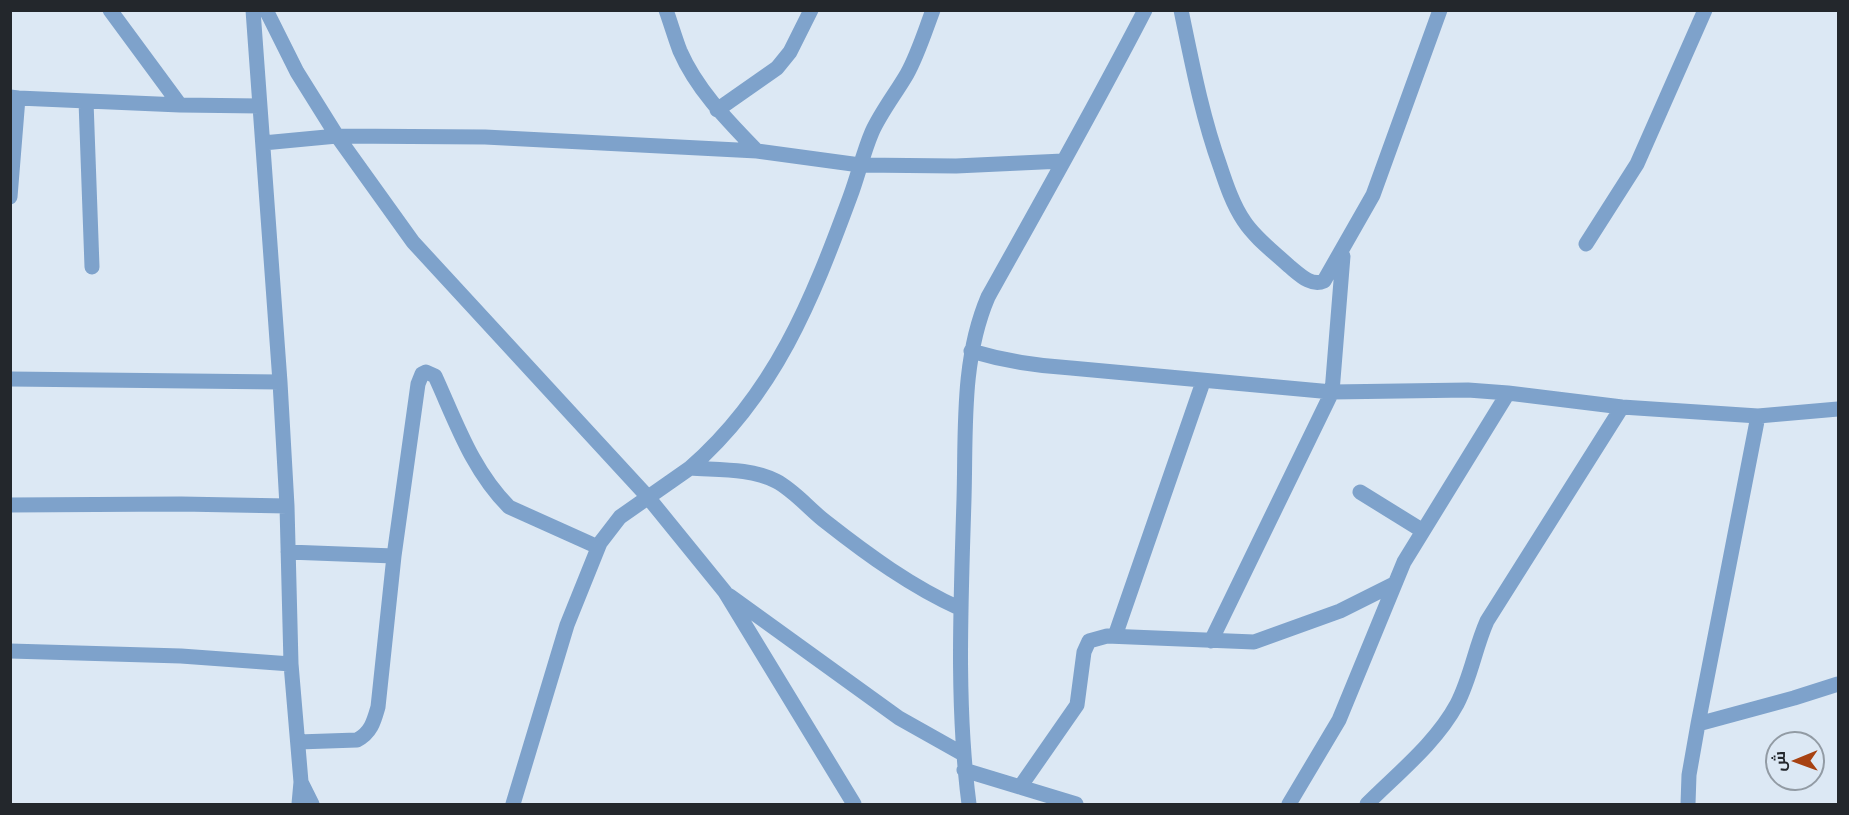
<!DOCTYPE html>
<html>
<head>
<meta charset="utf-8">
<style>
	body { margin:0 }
	#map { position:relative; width:1849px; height:815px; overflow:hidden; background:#dce8f4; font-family:"Golos Text",Cairo,sans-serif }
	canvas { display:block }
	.frame { position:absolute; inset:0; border:12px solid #23272c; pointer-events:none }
	.north { position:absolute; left:1765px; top:731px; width:60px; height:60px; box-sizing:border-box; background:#dce8f4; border:2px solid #929ba4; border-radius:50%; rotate:269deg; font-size:16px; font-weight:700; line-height:24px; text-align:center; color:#23272c }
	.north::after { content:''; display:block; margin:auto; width:21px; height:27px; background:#a74212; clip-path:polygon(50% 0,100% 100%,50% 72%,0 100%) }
</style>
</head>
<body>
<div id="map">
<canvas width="1849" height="815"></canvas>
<div class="frame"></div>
<div class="north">ش</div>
</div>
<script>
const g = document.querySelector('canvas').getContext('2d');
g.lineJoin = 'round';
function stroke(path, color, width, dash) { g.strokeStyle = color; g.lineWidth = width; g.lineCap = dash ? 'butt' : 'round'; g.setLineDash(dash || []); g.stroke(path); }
stroke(new Path2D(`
	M110,10L180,105
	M253,10L280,382L287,506L291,664L301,782L299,804
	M266,10L297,72L337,136L413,242L647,496L725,592L854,804
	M666,10C671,24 675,38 680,51C697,90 728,121 757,151
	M1181,10C1192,63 1202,116 1220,166C1226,184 1233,205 1244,221C1255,238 1274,252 1289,266C1299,274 1311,287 1324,281L1373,195L1440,10
	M10,97L18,98L10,197
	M18,98L180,105L260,106
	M86,101L92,267
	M717,110L777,68L790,52L811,10
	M263,143L337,136L485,137L757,151L860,165L956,166L1063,161
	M1586,244L1637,164L1705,10
	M971,351C1005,361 1036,366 1071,368L1332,392L1468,390L1508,393L1622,407L1758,416L1838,409
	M10,379L280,382
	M690,468C775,394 812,300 850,197C858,176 863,153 872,132C881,112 896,93 907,74C918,54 925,31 933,10
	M1360,492L1423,531
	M10,505L181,504L287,506
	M288,552L394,556
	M730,596L899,718L963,754
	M1115,636L1203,382
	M1211,641L1332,392L1343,256
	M10,651L181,656L291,664
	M1698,724L1794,698L1838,684
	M298,742L357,740C371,733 374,721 378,707L394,556L418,384L422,374L426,372L435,376C456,422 472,470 509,507L598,547
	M964,770L1076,804
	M301,782L312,804
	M1020,787L1077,705L1084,652L1089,641L1107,636L1254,642L1340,611L1394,584
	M513,804L567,625L600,543L620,517L690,468C717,470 751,468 776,481C795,491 809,509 826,522C868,555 912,587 961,609
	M969,804C956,704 961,601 964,499C966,432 961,360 988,297C1041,202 1095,107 1145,10
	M1289,804L1339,720L1404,562L1508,393
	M1367,804C1398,773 1436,743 1457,704C1471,677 1475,648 1487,621L1622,407
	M1688,804L1689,775L1698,724L1758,416`), '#7ea2cb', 15);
</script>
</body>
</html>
